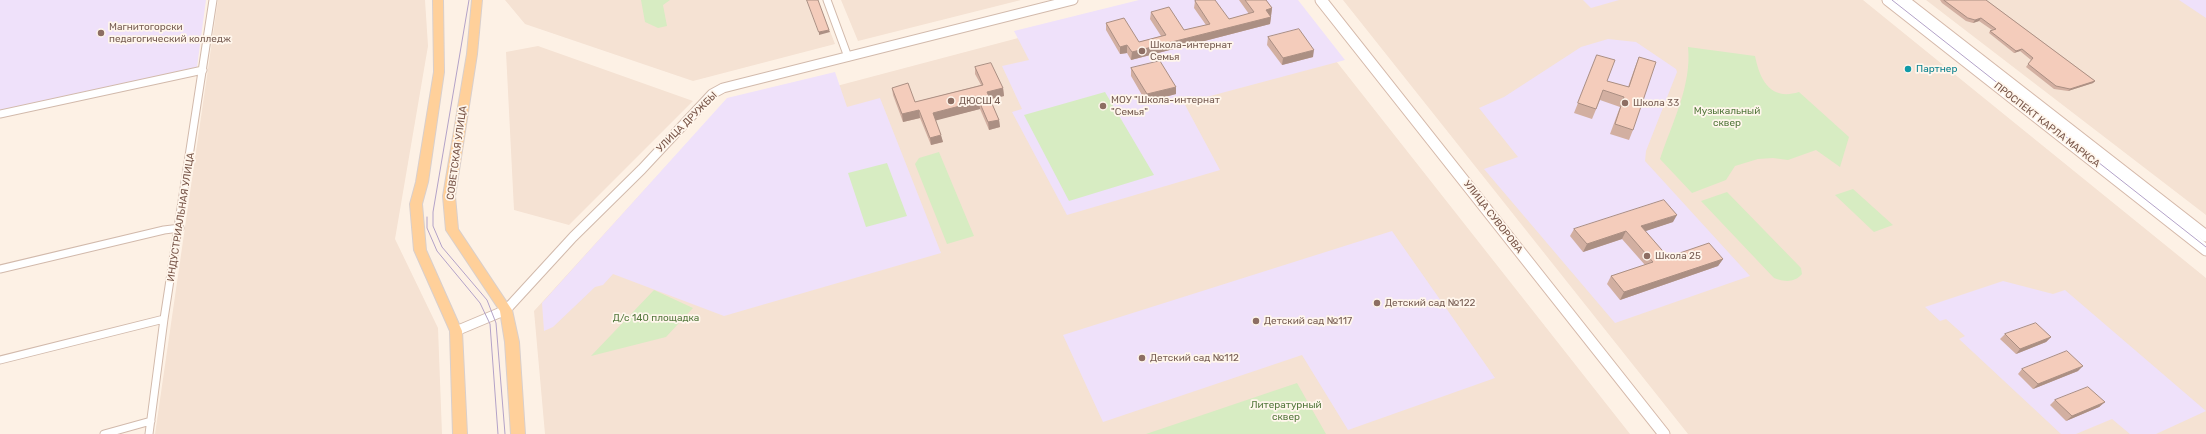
<!DOCTYPE html>
<html>
<head>
<meta charset="utf-8">
<style>
	body { margin:0 }
	canvas { display:block; background:#fdf1e5 }
</style>
</head>
<body>
<canvas width="2206" height="434"></canvas>
<script>
const g = document.querySelector('canvas').getContext('2d');
g.lineJoin = 'round';
function fillPath(path, color) { g.fillStyle = color; g.fill(path, 'evenodd'); }
function stroke(path, color, width, dash) { g.strokeStyle = color; g.lineWidth = width; g.lineCap = dash ? 'butt' : 'round'; g.setLineDash(dash || []); g.stroke(path); }
function label(font, color, halo, rows, align = 'center') {
  g.font = font + ' Rubik,sans-serif'; g.lineWidth = 3.5; g.setLineDash([]); g.textBaseline = 'middle'; g.strokeStyle = halo; g.fillStyle = color; for (const [text, x, y, turn = 0] of rows) {
    g.save(); g.translate(x, y); g.rotate((+turn || 0) * Math.PI / 180); g.textAlign = isNaN(turn) ? turn : align; if (halo) g.strokeText(text, 0, 0); g.fillText(text, 0, 0); g.restore();
  }
}
fillPath(new Path2D(`
	M218,0H425L428,46L395,239L438,328L442,434H155Z
	M505,0H818L835,44L693,81L525,24Z
	M841,0H1021L858,41Z
	M1162,0H1288L1630,434H545L534,311L708,120Z
	M1343,0H1863L2206,278V434H1688Z
	M1926,0H2206V215Z
	M538,46L693,101L569,225L514,210L506,52Z`), '#f5e2d3');
fillPath(new Path2D(`
	M0,0H206L197,67L0,111Z
	M1139,0H1298L1345,60L1184,103L1220,170L1067,215L1012,112L1022,109L1002,66L1029,60L1014,31Z
	M1583,0H1619L1591,8Z
	M2179,0H2206V18Z
	M1608,39L1636,42L1676,69L1677,72L1646,151L1645,161L1750,276L1615,323L1484,169L1518,157L1479,108L1504,97L1581,47Z
	M835,72L847,107L880,98L941,253L724,316L613,274L603,285L595,287L553,327L544,331L542,303L727,98Z
	M1392,231L1495,378L1348,430L1302,355L1103,422L1063,335Z
	M2003,281L2053,294L2065,290L2206,411L2156,434H2130L2112,419L2076,434H2061L1959,339L1965,336L1946,319L1940,321L1925,307Z`), '#efe1fa');
fillPath(new Path2D(`
	M641,0H670L663,5L667,26L658,28L645,22Z
	M1688,47L1755,56C1760,80 1770,101 1799,92L1849,137L1840,167L1816,150L1788,160L1773,158L1758,159L1735,166L1726,180L1692,193L1660,159C1672,123 1692,85 1688,47Z
	M1105,92L1154,175L1069,201L1024,115Z
	M939,152L974,236L947,244L915,164L919,158Z
	M887,163L907,216L866,227L848,173Z
	M1853,189L1893,225L1874,232L1835,195Z
	M1727,192L1801,268L1802,274C1794,283 1785,282 1774,278L1701,201Z
	M654,290L693,308L666,337L591,356Z
	M1297,383L1326,434H1146Z`), '#d7ecc2');
const minor = new Path2D(`
	M827,0L848,57
	M0,114L203,70
	M0,269L164,230L180,228
	M0,360L164,319
	M104,434L151,421
	M149,434L164,319L213,0`);
const tertiary = new Path2D(`
	M456,331L506,310L573,237L642,169L712,94L723,88L1073,0`);
const secondary = new Path2D(`
	M1321,0L1664,434
	M1888,0L2206,250
	M1903,0L2206,236`);
const primary = new Path2D(`
	M433,0H443L444,72L428,182L422,204L426,250L462,331L467,434H453L450,331L414,250L410,204L416,182L434,72Z
	M472,0H482L477,54L455,196L458,229L512,310L519,342L525,434H511L505,342L500,311L446,230L443,196L467,54Z`);
stroke(minor, '#d2baac', 9);
stroke(tertiary, '#d2baac', 11);
stroke(secondary, '#d5b9aa', 13);
stroke(primary, '#d9cfcc', 2);
stroke(minor, '#fff', 7);
stroke(tertiary, '#fff', 9);
stroke(secondary, '#fff', 11);
fillPath(primary, '#ffd09a');
stroke(new Path2D(`
	M469,0L433,212V226L442,247L487,300L496,323L505,434
	M1892,0L2206,247
	M427,217V228L437,251L480,303L490,324L498,434`), '#b3a2c8', 1);
fillPath(new Path2D(`
	M1239,0H1266L1272,8L1271,16H1270L1271,17L1270,24L1131,60L1127,53L1120,54L1106,30V23L1139,42L1161,36L1150,19L1151,12L1184,30L1206,25L1194,8L1195,1L1229,19L1249,14Z
	M1940,0H1986L2095,81L2093,83L2068,91L2054,89L2026,67L2031,60L2020,51L2014,53L1989,33L1990,31L1992,30L1979,21L1973,23L1966,21L1942,3Z
	M1268,37L1313,57L1282,65L1267,45Z
	M1597,55L1607,81L1628,87L1635,67L1639,57L1633,130L1629,140L1610,134L1620,107L1600,100L1592,119L1574,113Z
	M975,67L1003,88L1004,96L990,99L999,120L1000,127L989,130L980,109L935,120L943,142L931,145L920,118L903,122L893,95L892,88L915,102L981,85L975,74Z
	M1131,68L1176,94L1146,102L1131,76Z
	M1673,222L1645,231L1668,257L1723,259L1718,266L1620,300L1607,284L1611,276L1645,265L1622,239L1583,252L1570,236L1574,229Z
	M2005,334L2051,337L2046,342L2016,354L2000,339Z
	M2022,369L2078,371L2033,389L2018,374Z
	M2055,400L2105,402L2099,407L2066,421L2050,405Z`), '#d2afa1');
fillPath(new Path2D(`
	M1272,8L1271,16L1265,17L1266,10Z
	M1271,17L1270,24L1131,60L1132,52Z
	M1981,18L1979,21L1973,23L1975,20Z
	M829,30L830,32L819,35V32Z
	M1127,45V53L1120,54V47Z
	M2022,49L2020,51L2014,53L2016,51Z
	M1314,50L1313,57L1282,65L1283,58Z
	M2095,81L2093,83L2068,91L2070,89Z
	M1176,87V94L1146,102L1147,94Z
	M1003,88L1004,96L987,100V92Z
	M979,101L980,109L934,121L933,113Z
	M919,110L920,118L903,122L902,114Z
	M999,120L1000,127L989,130L988,122Z
	M941,135L943,142L931,145L930,138Z
	M1677,215L1673,222L1637,234L1641,226Z
	M1626,231L1622,239L1583,252L1587,244Z
	M1723,259L1718,266L1620,300L1624,292Z
	M2051,337L2046,342L2016,354L2020,349Z
	M2083,366L2078,371L2033,389L2038,384Z
	M2105,402L2099,407L2066,421L2072,416Z`), '#ab8f83');
const building = new Path2D(`
	M807,0H818L829,30L819,32Z
	M1197,0H1215L1229,19L1254,12L1245,0H1266L1272,8L1266,10L1271,17L1132,52L1127,45L1120,47L1106,23L1124,18L1139,42L1166,35L1151,12L1169,7L1184,30L1210,24L1195,1Z
	M1944,0H1986L2095,81L2070,89L2056,86L2028,64L2033,58L2022,49L2016,51L1990,31L1996,29L1981,18L1975,20L1968,18Z
	M1299,29L1314,50L1283,58L1268,37Z
	M1597,55L1615,60L1607,81L1629,87L1639,57L1656,62L1633,130L1615,124L1624,97L1603,90L1596,109L1578,103Z
	M1160,61L1176,87L1147,94L1131,68Z
	M991,63L1003,88L987,92L999,120L988,122L979,101L933,113L941,135L930,138L919,110L902,114L892,88L908,83L915,102L983,85L975,67Z
	M1664,200L1677,215L1641,226L1668,257L1709,243L1723,259L1624,292L1611,276L1653,262L1626,231L1587,244L1574,229Z
	M2036,323L2051,337L2020,349L2005,334Z
	M2067,351L2083,366L2038,384L2022,369Z
	M2088,387L2105,402L2072,416L2055,400Z`);
fillPath(building, '#f4ccbb');
stroke(building, '#ab8f83', 1);
for (const [x, y, r, color] of [
	[101,33,4,"#8d6e63"],
	[1142,51,4,"#8d6e63"],
	[1908,69,4,"#0f9aa8"],
	[951,101,4,"#8d6e63"],
	[1625,103,4,"#8d6e63"],
	[1103,106,4,"#8d6e63"],
	[1647,256,4,"#8d6e63"],
	[1377,303,4,"#8d6e63"],
	[1256,321,4,"#8d6e63"],
	[1142,358,4,"#8d6e63"]
]) { const dot = new Path2D(); dot.arc(x, y, r, 0, 2 * Math.PI); g.fillStyle = color; g.fill(dot); stroke(dot, '#fff6ec', 1.5); }
label('10px', '#785e54', '#fff6ec', [
	["Магнитогорски",109,27],
	["педагогический колледж",109,39],
	["Школа-интернат",1150,45],
	["Семья",1150,57],
	["МОУ \"Школа-интернат",1111,100],
	["\"Семья\"",1111,112],
	["ДЮСШ 4",959,101],
	["Школа 33",1633,103],
	["Школа 25",1655,256],
	["Детский сад №122",1385,303],
	["Детский сад №117",1264,321],
	["Детский сад №112",1150,358]
], 'left');
label('10px', '#0d838f', '#fff6ec', [
	["Партнер",1916,69]
], 'left');
label('10px', '#54783d', '#fff6ec', [
	["Музыкальный",1727,111],
	["сквер",1727,123],
	["Д/с 140 площадка",656,318],
	["Литературный",1286,405],
	["сквер",1286,417]
]);
label('10px', '#785548', '#fff6ec', [
	["УЛИЦА ДРУЖБЫ",687,122,-45],
	["ПРОСПЕКТ КАРЛА МАРКСА",2047,125,38],
	["СОВЕТСКАЯ УЛИЦА",457,153,-82],
	["ИНДУСТРИАЛЬНАЯ УЛИЦА",181,217,-81],
	["УЛИЦА СУВОРОВА",1493,217,52]
]);
</script>
</body>
</html>
